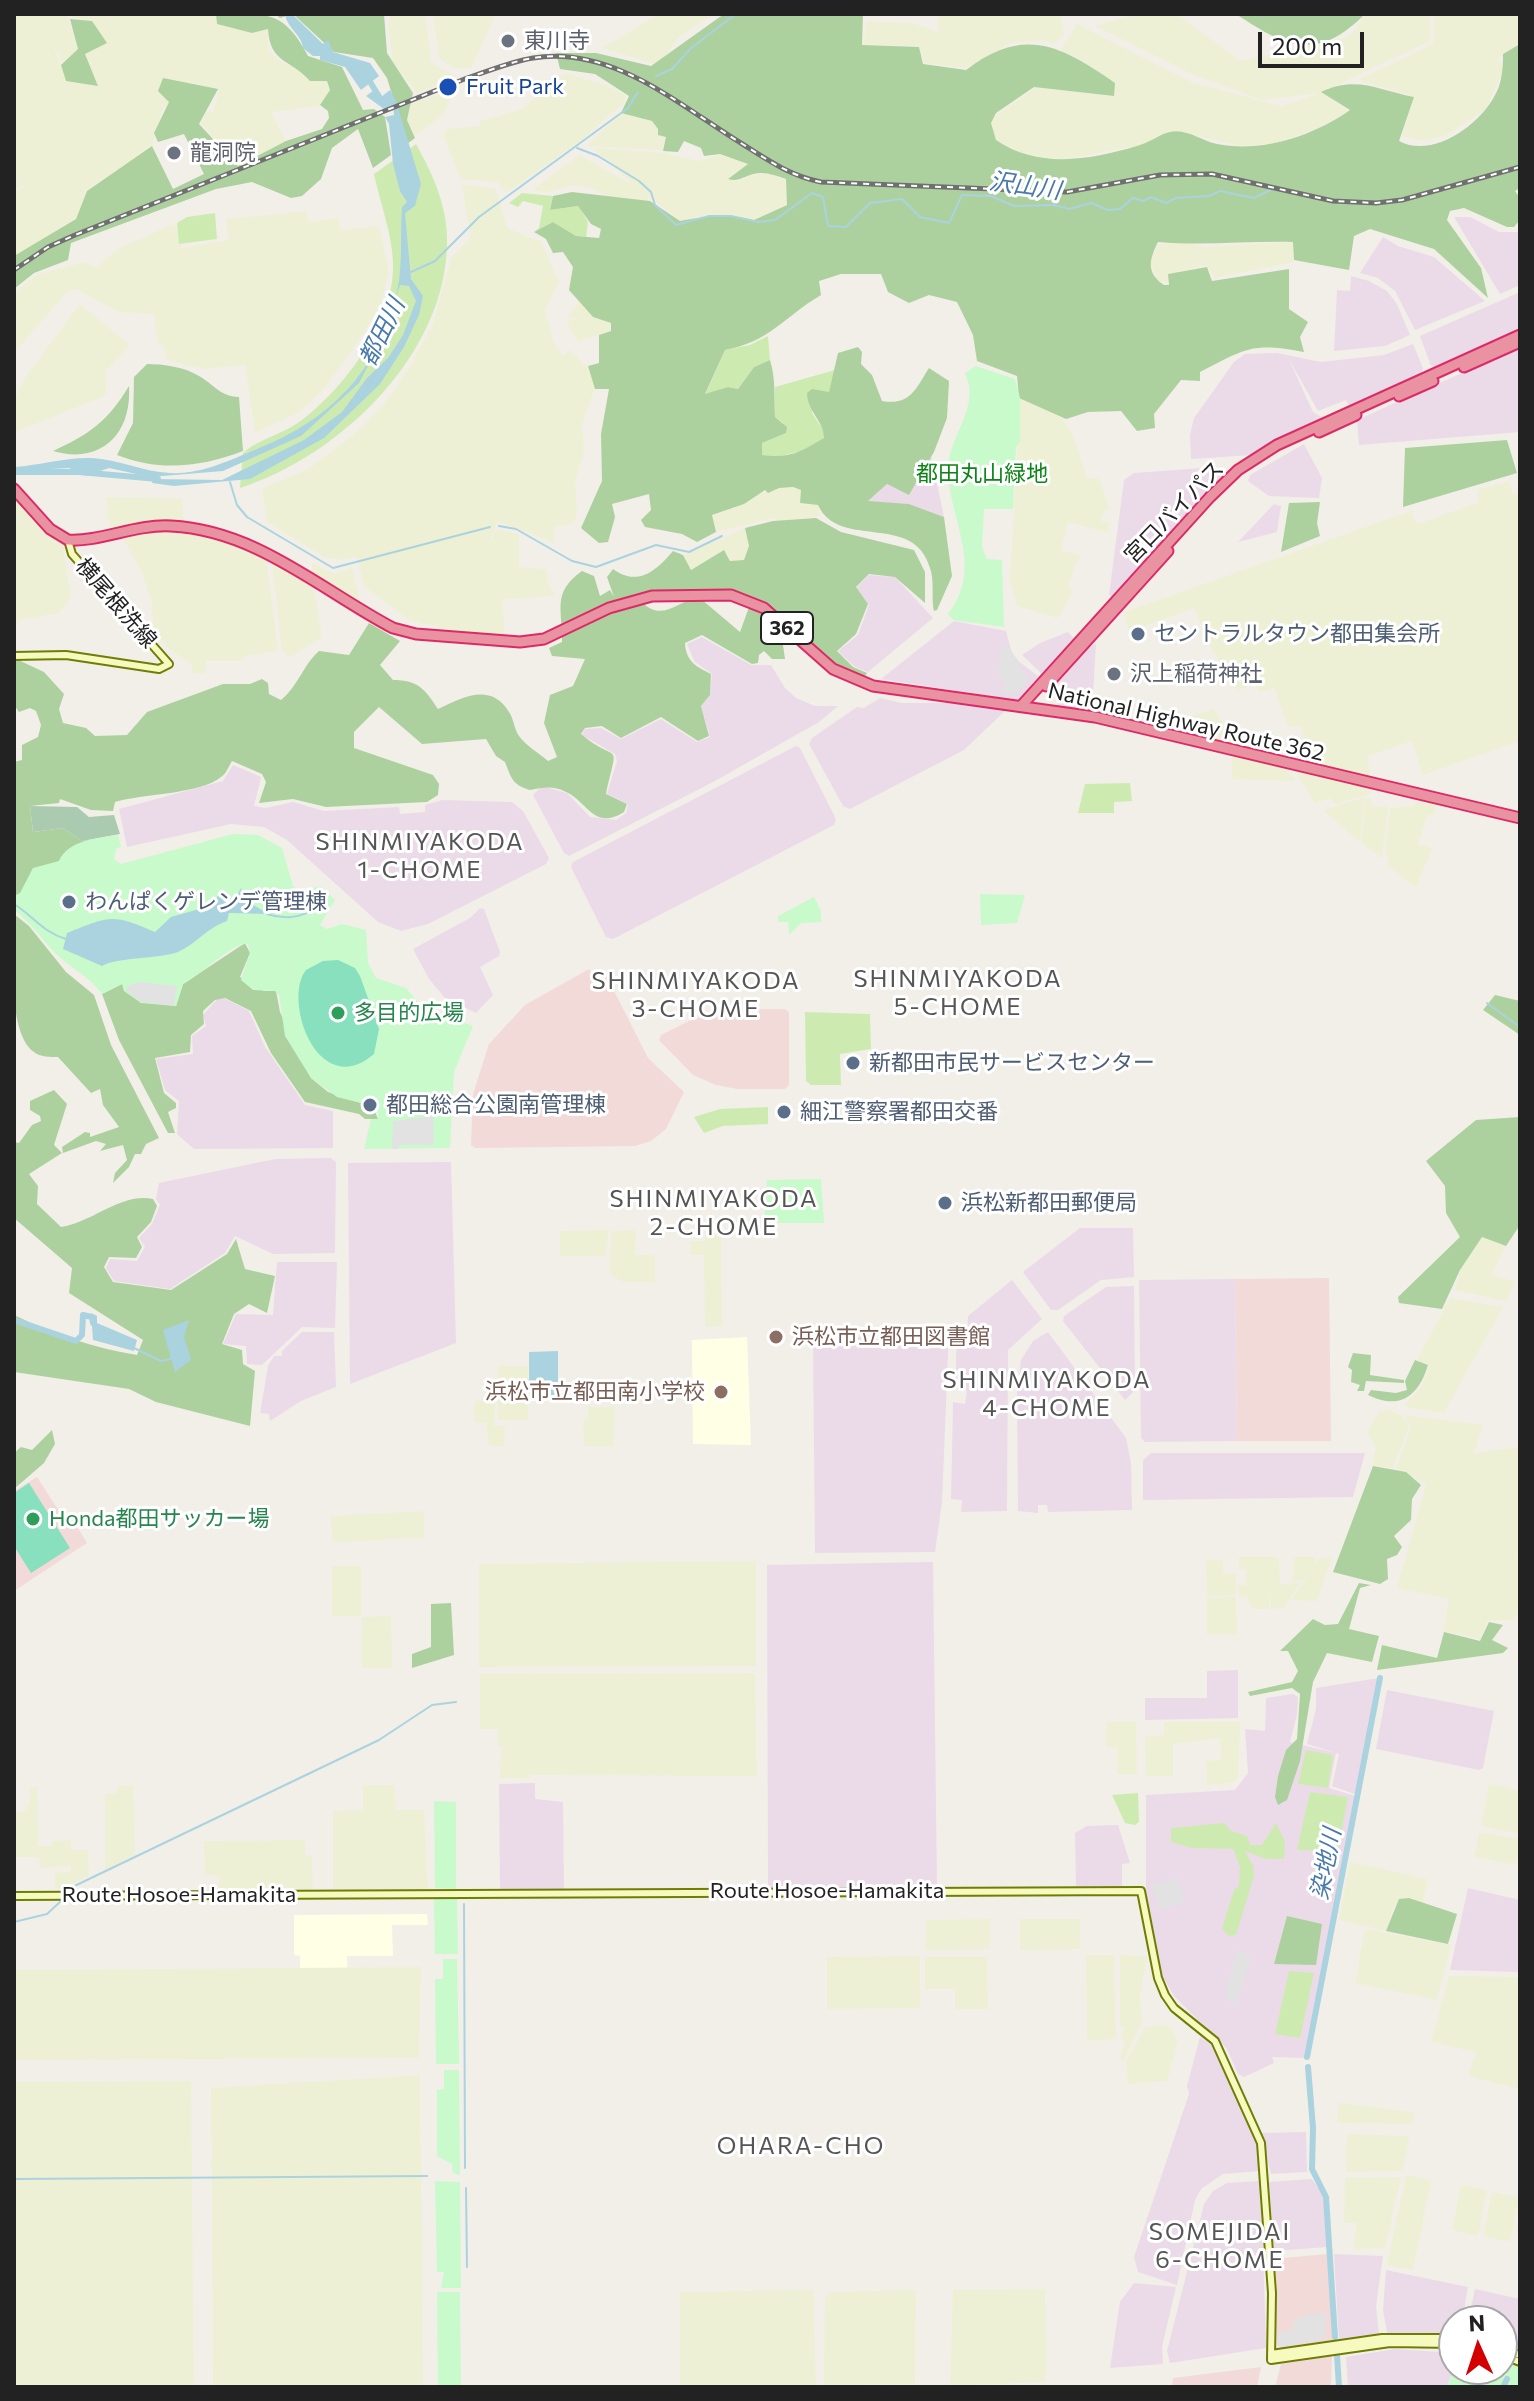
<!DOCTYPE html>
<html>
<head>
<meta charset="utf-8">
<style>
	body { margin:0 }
	#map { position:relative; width:1534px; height:2401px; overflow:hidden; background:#f2efe9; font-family:Commissioner,sans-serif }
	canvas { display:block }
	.frame { position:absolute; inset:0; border:16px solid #222; pointer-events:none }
	.north { position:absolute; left:1438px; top:2305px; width:80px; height:80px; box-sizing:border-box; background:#fff; border:2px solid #a7a7a7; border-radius:50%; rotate:357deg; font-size:22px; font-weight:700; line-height:32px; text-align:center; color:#222 }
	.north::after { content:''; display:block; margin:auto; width:28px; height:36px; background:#d40000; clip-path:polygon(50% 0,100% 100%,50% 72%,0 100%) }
	.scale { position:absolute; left:1258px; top:32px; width:106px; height:36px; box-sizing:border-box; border:4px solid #222; border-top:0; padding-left:10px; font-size:24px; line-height:28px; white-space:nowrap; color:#222; -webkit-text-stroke:6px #fff; paint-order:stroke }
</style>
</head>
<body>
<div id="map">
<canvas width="1534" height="2401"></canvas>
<div class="frame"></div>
<div class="north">N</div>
<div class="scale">200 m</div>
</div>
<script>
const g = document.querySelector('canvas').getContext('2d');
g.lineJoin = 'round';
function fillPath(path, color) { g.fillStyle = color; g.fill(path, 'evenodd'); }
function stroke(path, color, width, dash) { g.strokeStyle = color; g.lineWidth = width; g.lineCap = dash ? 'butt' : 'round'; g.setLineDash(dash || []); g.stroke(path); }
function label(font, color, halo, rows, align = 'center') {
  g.font = font + ' Commissioner,"Noto Sans JP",sans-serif'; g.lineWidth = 6; g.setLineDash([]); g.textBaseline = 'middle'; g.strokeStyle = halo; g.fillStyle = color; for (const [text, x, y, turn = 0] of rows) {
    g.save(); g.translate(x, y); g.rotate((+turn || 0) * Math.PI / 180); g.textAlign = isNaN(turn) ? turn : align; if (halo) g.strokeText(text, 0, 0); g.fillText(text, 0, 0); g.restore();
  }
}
fillPath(new Path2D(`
	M589,969L593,976L605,973L648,1058L684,1092L666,1129L651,1141L635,1146L475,1148L471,1145L473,1094L489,1044L525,1005Z
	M734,1009H785L789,1012V1085L785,1089H737L716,1085L693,1075L659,1040L661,1035L693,1019Z
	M1329,1278L1331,1441H1237L1235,1279Z
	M37,1477L66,1522L73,1520L87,1543L14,1591V1491Z
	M1327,2254L1333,2341L1281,2348L1277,2345L1272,2259Z
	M1332,2356L1331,2387H1275L1281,2364Z
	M1261,2367L1257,2387H1172L1173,2378Z`), '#f2dad9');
fillPath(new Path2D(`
	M1454,217H1470L1499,232H1520V285L1500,294Z
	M1383,237L1398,246L1434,257L1485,301L1415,330L1395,291L1378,278L1360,273Z
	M1351,276L1369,281L1387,291L1397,304L1410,335L1385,346L1334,351L1337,290L1350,291Z
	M1520,292V331L1439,367L1431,366L1420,336Z
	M1413,344L1423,368L1421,375L1349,406L1346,400L1318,411L1289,359L1313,412L1323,418L1252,455L1191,459L1190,435L1194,418L1234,362L1245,354L1277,353L1321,362L1384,355Z
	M1520,347V432L1359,445L1357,420Z
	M1304,444L1322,478L1319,498L1269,496L1248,481L1250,475Z
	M931,456L944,517L909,504L867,502L887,484L909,494Z
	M1216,467L1225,469V474L1113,597L1109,595L1124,480L1134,473Z
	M1274,504L1281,506L1277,532L1238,542Z
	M869,575L895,577L933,618L868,672L855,667L838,651L858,635L869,605L856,588Z
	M954,621L1006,631L1013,657L1038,676L1021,698L1016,700L881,679Z
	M1068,632L1074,639L1042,674L1022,655L1040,643Z
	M702,637L751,665H771L785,688L796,698L815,706H838L819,722L715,781L569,856L564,853L533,795L542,786L567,793L590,817L616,820L626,813L628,804L607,794L617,761L615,754L582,735L585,729L601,728L621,739L661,719L697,742L710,737L701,706L710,695L712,674L695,662L687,644Z
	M1096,644L1092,711L1058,705L1060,695L1053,689L1089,647Z
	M880,698L902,703H952L1006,710L964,750L850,809L843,806L809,744L812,738L857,707L864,708Z
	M796,746L800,748L836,819L834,825L613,939L606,937L571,867L573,862Z
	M233,765L261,777L254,806L265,808L293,802L324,811L399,807L400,814L425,812V805L442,800L512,802L523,811L549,858L546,864L428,924L401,931L378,922L287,840L264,827L231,824L127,847L119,809L223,781Z
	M480,908L484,909L500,952L499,956L480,967L493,995L476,1013L444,997L429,979L413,949L470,918Z
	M220,996L249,1011L265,1047L305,1105L333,1111V1148L194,1149L177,1134L179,1101L165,1090L156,1059L193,1054L192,1036L206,1026L203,1015Z
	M331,1158L336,1162L335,1253L273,1254L235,1236L225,1253L170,1289L114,1281L106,1268L110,1259L137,1261L145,1247L139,1238L152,1224L160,1205L156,1199L159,1183L275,1159Z
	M451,1162L456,1343L350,1384L348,1163Z
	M1080,1228H1133L1134,1277L1101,1280L1058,1310H1051L1023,1272Z
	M277,1262H337L335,1328L302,1327L262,1365L247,1364L246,1346L223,1344L236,1314L273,1315Z
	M1235,1279L1237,1441L1145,1442L1141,1438L1139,1280Z
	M1012,1280L1042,1319L1008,1350L1007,1511L961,1512L962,1500L951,1499L953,1402L965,1404L967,1391L955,1389L957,1338L967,1336L968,1316Z
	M1134,1286L1135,1390L1125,1400L1063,1321L1064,1316L1106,1287Z
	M949,1330L942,1502L935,1552L815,1553L813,1341Z
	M302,1332H334L336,1387L301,1401L270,1421L269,1414L260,1413L268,1366L274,1356H282V1351Z
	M1048,1332L1126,1438L1131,1463L1132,1510L1048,1512L1047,1505H1038V1513L1018,1511L1017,1391L1021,1360L1033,1341Z
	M1151,1453H1365L1353,1497L1143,1500V1460Z
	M933,1562L937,1886L768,1888L767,1565Z
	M1238,1670V1718L1145,1720V1698H1207V1671Z
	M1379,1678L1366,1744L1357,1795L1332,1786L1339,1754L1307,1744L1316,1709V1688Z
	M1387,1690L1494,1711L1483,1768L1479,1770L1376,1749Z
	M1293,1694L1298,1697L1297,1715L1290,1742L1336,1753L1329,1788L1355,1796L1305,2058L1272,2057L1274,2063L1244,2077L1238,2074L1227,2049L1174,1996L1163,1977L1146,1893V1795L1235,1790L1248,1773L1245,1729L1265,1731L1266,1698Z
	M535,1783V1799L563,1802L564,1890H500L499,1784Z
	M1118,1825L1130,1863L1122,1864V1887L1076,1886L1075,1833L1087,1826Z
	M1468,1888L1520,1900V1972L1450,1970Z
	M1200,2037L1211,2045L1240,2105L1257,2143L1261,2171L1223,2174L1201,2189L1195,2200L1177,2285L1138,2272L1134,2257L1189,2094L1187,2086Z
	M1306,2132L1307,2172L1271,2174L1261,2133Z
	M1312,2179L1324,2196L1327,2247L1274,2251L1269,2182Z
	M1261,2181L1266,2348L1170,2363L1167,2351L1204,2204L1213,2191L1227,2183Z
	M1334,2254L1383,2256L1376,2306L1379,2334L1375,2337L1339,2341Z
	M1386,2270L1468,2287L1462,2321H1454V2338H1388L1383,2310Z
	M1134,2283L1176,2287L1162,2347L1163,2364L1110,2368L1120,2302Z
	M1475,2289L1520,2299L1518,2346L1502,2342V2321H1468Z
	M1395,2349L1454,2353L1456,2374L1452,2373L1447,2387H1348L1346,2357Z`), '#ebdbe8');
fillPath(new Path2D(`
	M747,1337L751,1445L693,1444L692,1340Z
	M427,1914L428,1925H392L393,1956H347L349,2015L300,2005V1956L294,1955V1915Z`), '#ffffe5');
fillPath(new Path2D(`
	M14,14H67L78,50L63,63L52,43L67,81L98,86L85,54L92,21L72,18L70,14H215L217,24L252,33L268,29V50L281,62L297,68L310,81H327L330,90L320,106L271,112L286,141L238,166L201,123L206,112H213L219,90L163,78L170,102L162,111L152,146L87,190L76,218L14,258V191L29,185L14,189Z
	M397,14H426L431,62L453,75L443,83L417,93L393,63L388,25L390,17Z
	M433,14H496L471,68H453L439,58Z
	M659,14H714L679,37L658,65L602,48Z
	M938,14H1060L1064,35L1053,44L1044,40L1011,43L966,68L924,63L919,46L864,45L866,21L912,23L938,32Z
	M1135,14H1177L1240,61L1349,37L1366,14H1430V41L1322,92L1349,111L1314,130L1273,144L1241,146L1176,131L1138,146L1063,159L1026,156L988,136L989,120L1036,87L1114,96L1085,62L1060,50L1077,24L1191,82L1281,106L1319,93L1262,100L1192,74L1095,26Z
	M1435,14H1520V45L1499,58L1503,71L1486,109L1447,135L1422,141L1402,136L1414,97L1358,80L1433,44Z
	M565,73L608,86L626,96L623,104L580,141L506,193L497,182L461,179L443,136L446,129L480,126V121L520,110Z
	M455,89L444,114L415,136L407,120L412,103Z
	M621,113L653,122L666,137L663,150L586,146Z
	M593,148L664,153L698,161L721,154L749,164L729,179L738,181L753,174L768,173L786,179L788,203L754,220L712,214L682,222L648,196L647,201L611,199L591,188L573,185L548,192L532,190L579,155L634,185Z
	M462,184L496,189L507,228L541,242L559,282L545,309L553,341L563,356L569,350L589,368L595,388L582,425L584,452L575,482L577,512L574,523L555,527L554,543L498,521L485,552L496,530L519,534V567L546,569L548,584L556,596L502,599L505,636L446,632L433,625L410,621L364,586L357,557L341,560L324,557L267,522L262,489L308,469L352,436L382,407L409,368L433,324L451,258L471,238Z
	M306,211L309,222L338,218L341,230L379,226L389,271L381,303L365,331L325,388L298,413L255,433L245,365L203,369L167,360L164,345L158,344L154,314L119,312L76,289L68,291L14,353V293L38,274L85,262L95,268L118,249L175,223L181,248L229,240L226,219Z
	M1178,241L1205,247L1295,242L1293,262L1214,278L1207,265L1168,274V283L1157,280L1150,262L1153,253L1159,245Z
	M579,302L593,317L611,323L610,331L579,342L570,330L567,319L586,321L567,317Z
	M80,304L130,345L107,370L105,396L16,432L14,399L26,376Z
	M1020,398L1042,405L1062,419L1073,435L1087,478H1099L1110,510L1104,511L1100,521L1109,523L1108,533L1068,522L1061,550L1080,555L1068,584L1072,593L1058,618L1017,606L1010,579Z
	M1509,481L1513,494H1520V741L1423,775L1412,741L1368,756L1370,780L1312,767L1301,726L1288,727L1274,688L1259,692L1255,684L1238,690L1212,650L1194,608L1129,632L1124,612L1411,511L1417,524L1479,502L1477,490Z
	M781,487L801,489V505L819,504V516L785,522L773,518L716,532L711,516L744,504L756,494Z
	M14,496L63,544L71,598L59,613L21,620L14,625Z
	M106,497L182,499L184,519L180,523L158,521L110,528Z
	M169,528L208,533L266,557L278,651L244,656L243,661H206L205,674L192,673V665L168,648L154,630L151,599L141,571L121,535Z
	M745,528L749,546L744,560L731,561L724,550L691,570L683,556Z
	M272,563L314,588L322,637L291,657L282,651Z
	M312,563L335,574L352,567L361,605L312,574Z
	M1213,709L1242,749L1198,739L1186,718Z
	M1232,753L1283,765L1297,781L1232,779Z
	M1293,768L1367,785L1370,794L1334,804L1331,798L1315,803Z
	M1365,797L1360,842L1323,810Z
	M1366,798H1370L1373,807L1388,806L1382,858L1361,843Z
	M1428,800L1437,802L1433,815H1427L1418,844L1432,848L1416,888L1387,865L1389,856L1385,854L1390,808L1413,806L1415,802L1427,803Z
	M712,1229H721L722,1326L705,1327L704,1255H691L690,1241H705V1235L712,1233Z
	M609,1230L605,1256H560V1231Z
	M636,1230L635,1255H655V1282H624L610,1275L611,1231Z
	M1482,1237L1506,1246L1492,1274L1515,1282L1506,1301L1455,1290L1461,1268Z
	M1450,1298L1503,1307L1444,1413L1410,1408L1405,1404L1421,1388L1430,1366L1417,1360Z
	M498,1366H528V1420H498Z
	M495,1400L494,1426H505L504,1446H489L486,1423L475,1422L474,1401Z
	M588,1407H614L613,1446H584L583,1419H588Z
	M1388,1410L1401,1415L1409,1426L1393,1468L1372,1465L1376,1448L1367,1432L1379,1412Z
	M1404,1415L1483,1425L1474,1453L1520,1447V1553H1514L1520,1554V1598L1515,1620H1488L1480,1639L1443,1631L1449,1599L1397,1588L1426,1484L1396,1468L1411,1427Z
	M424,1511V1538L332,1542L331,1516Z
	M1239,1557H1276L1279,1560L1280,1584L1300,1583L1284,1608L1271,1609L1270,1587L1269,1609H1253L1247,1597L1239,1596L1238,1586L1246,1584V1570L1239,1569Z
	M1294,1557H1315L1316,1563L1319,1558L1332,1557L1317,1601L1291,1600L1309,1574L1302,1581L1292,1582Z
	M1206,1560H1223V1573L1236,1574V1595L1207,1596Z
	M756,1561V1666L479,1667V1564Z
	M332,1566H361V1616H332Z
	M1236,1597L1237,1634L1207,1635V1598Z
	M391,1616L392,1668H362V1617Z
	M755,1673L757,1776L529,1775L528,1778H499L502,1747L498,1746V1729H480V1674Z
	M1106,1722H1136L1137,1774H1118L1117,1747H1107Z
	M1164,1722H1240L1238,1778L1231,1783L1207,1785L1206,1761L1221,1760L1220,1738L1173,1744V1776H1146L1145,1736L1164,1735Z
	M1489,1784L1520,1791V1834L1481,1826Z
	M363,1785H394L396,1810H424L428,1891L333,1890V1811L363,1810Z
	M118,1786H133L135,1855L105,1870V1794L117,1793Z
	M30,1787H37L38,1846H52V1841L71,1840V1850H88L89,1876L64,1888H55V1873L71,1871V1866L40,1868L39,1857H14V1812H24L30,1802Z
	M1479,1832L1520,1839V1855L1515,1865L1474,1857Z
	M305,1840V1855L312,1856L313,1891H219V1876L205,1875L204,1841Z
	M1350,1862L1428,1879L1422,1904L1409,1898L1393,1908L1386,1931L1339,1920Z
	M990,1919L989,1949L926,1950V1920Z
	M1020,1919H1080V1949L1020,1950Z
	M1365,1929L1451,1945L1437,2000L1355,1983Z
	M1086,1955H1114L1116,2039L1087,2041Z
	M1120,1955L1147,1956L1140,1995L1142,2022L1124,2061L1120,2059L1125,2041L1120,2038L1125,2027H1120Z
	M920,1956V2008L827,2009V1957Z
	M925,1957H987L988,2009H955V1989H925Z
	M421,1967L419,2058L14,2060V1970Z
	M1449,1976L1520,1977V2089L1468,2076L1476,2052L1431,2042Z
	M1164,2026L1171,2028L1178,2040L1167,2081L1128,2084L1126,2062L1145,2027Z
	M420,2075L423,2387H213L211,2088Z
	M191,2081L194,2387H14V2082Z
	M1339,2103L1413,2112L1415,2113L1412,2124L1337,2123Z
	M1347,2134L1410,2136L1402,2171L1346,2172Z
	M1406,2175L1431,2180L1413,2270L1387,2265Z
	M1401,2177L1385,2248L1353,2249L1357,2223H1344L1345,2178Z
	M1461,2185L1487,2190L1478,2236L1452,2230Z
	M1492,2192L1519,2197L1510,2242L1483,2236Z
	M1045,2289L1046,2382L950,2386L953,2290Z
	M813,2290L816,2386L680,2387V2292Z
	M916,2290L915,2384L824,2385L825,2297L831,2292Z`), '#eef0d5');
fillPath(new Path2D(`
	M416,144C432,173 446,203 447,236C450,351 342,455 240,488L243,453C260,438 284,434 302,420C345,387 394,322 393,265C393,236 380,203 374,174Z
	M522,193L553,196L550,210L579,206L588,222L586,237L576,236L553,222L534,232L539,228L543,206L523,201L518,207L509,203Z
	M215,213L217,239L179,244L177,223L187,217Z
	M768,336L770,360L754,367L738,389L728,387L705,395L725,350L750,345Z
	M835,370L829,392H820L812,413L824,431V438L809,449L770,459L762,455V443L786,433L783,423L775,417V387Z
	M1085,784L1130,783L1132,801L1114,802V813H1078Z
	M805,1012L870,1014L871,1049L840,1054L841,1085H811L806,1081Z
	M768,1107V1124L723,1126L704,1133L694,1117L720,1109Z
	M1306,1750L1333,1755L1328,1788L1298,1784Z
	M1310,1792L1348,1797L1338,1851L1297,1850Z
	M1138,1793L1139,1822L1135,1825L1125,1823L1112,1795Z
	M1224,1823L1231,1831L1247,1836L1250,1845H1262L1276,1823L1285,1842L1284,1859H1266L1245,1851L1253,1866L1254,1876L1236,1935L1229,1936L1222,1929L1234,1890L1239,1886L1240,1867L1233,1849H1238L1192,1848L1171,1842V1828Z
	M1289,1971L1314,1973L1300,2038L1275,2034Z`), '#cdebb0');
fillPath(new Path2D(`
	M216,14C265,14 283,8 308,56L342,67L363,110L374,109L385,117L391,155L373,168L358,129L332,148L321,179L302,196L291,198L252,182L216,189L71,243L68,260L34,273L14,289V256L76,219L87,191L152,146L173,189L204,174L184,134L158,142L154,133L169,102L158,91L163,78L218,89L199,124L238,166L286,141L322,129L329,118L328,111L320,105L330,90L327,81H310C291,59 270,64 268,29L252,33L217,24Z
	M275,14H384L387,53L413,93L407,120L415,138L407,144L387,78L373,58L334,52L293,14L280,18Z
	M724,14H863L862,45L919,47L923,64L966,70C1024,26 1060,45 1115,83L1114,96L1034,87L996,113L991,123L996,140C1038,169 1090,160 1137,146C1149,143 1160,134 1170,132C1186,128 1202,141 1217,144C1262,153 1313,136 1350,110L1321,92C1356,75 1378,90 1414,97L1399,141C1432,159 1478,126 1494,97C1502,84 1503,69 1503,54L1520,44V188L1515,191L1520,198V220L1514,227H1507L1464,208L1450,211L1447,220L1481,268L1488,298L1434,249L1370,229L1354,236L1349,270L1294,260L1293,242C1247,241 1203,246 1158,242C1149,260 1146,273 1164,285H1169L1168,274L1207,267L1212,281L1289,269V309L1308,322L1300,337L1304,352C1250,342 1246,349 1200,372V381L1181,380L1154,414L1155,428L1137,431L1121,411L1088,412L1066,419L1019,398L1017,376L977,361L973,335L957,302L929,295L909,303L888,292L881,274H841L819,281L821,295C784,317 769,342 725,350L705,394L728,387L738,389L754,367L770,360C776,380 774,396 775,417L787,427L786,433L762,443V455C790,459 802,451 824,438C824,421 807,411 807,393L812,389L829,392L838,353L858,347L862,352L861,364L872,375L882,401C911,406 916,388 929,368L949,381L947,418L934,452L909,495L887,484L868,501L909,504L944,517L952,576L937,610L934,611L933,606C932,594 934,579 930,568C914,511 839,551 818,505L800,503L801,490L793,487L779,488L768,493L765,490L744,504L712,515L716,532L697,542L682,534L645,527L641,520L651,510L649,494L612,504L615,517L608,542L599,543L581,528L602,481L601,434L609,389H595L588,366L599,363V335L611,331V323L593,317L569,290L573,267L563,252L553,253L546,239L534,232L553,222L576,236L599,238L601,229L591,224L578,206L550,210L553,196L572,192L650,201L680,221C706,216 728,213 754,220L787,205L786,179C775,175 764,171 753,174C742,177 739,182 728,179L748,164L720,154L704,156L701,148L684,141L678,152L663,151L666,137L658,135V129L652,121L621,113L629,96L595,74L560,69L556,53H596L651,66Z
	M1236,14H1365C1317,62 1287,48 1236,14Z
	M70,19L92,21L107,43L85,54L98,86L66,81L61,65L78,49Z
	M147,364C163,364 185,367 199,376C215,385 219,396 239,397L243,451C202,467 159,472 117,455L133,423L134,377Z
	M129,386C132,434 101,465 53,451C90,434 108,421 129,386Z
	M1507,440L1517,473L1403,507L1405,448Z
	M1320,502L1317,523L1320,536L1281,552L1289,503Z
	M816,518L841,532L914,550L925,572V603L895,577L869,574L856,587L868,604L856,634L837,651L853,667L867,673L864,678C836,672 818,649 797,631H781L785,659H772L764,651L759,655L758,663L752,664L702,635L685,643C686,661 695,666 711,674L710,695L701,706L709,736L698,741L661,717L621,738L602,726L585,728L581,734C619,766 619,736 606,794L627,804L624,812C594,831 588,802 566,792C552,785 543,788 530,790C512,785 511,777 505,762L496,756L486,739L422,744L379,707L354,732V748L433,775L439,784L438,795L427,802L326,807L293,799L259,803L266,782L262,774L232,761C229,766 226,774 221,777C201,794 141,794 115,802L113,811L91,810L60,799L59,803L30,806L33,832L63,828L82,841L96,839L63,857L21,902L14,895V762L22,760V745L38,737L41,725L36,711L30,708L19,712L14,705V658L44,672L64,694L59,709L63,723L86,728L95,736L127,735L147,712L223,684H250L262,679L268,683L269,694L281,700C299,685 303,665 319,651L349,655L369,623L400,641L380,665L393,680C418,680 425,689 438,709C463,697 491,682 509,712C514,719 514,729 519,736C525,745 539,753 548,761L557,757L544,723L550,695L573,686L585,659L552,656L549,648L562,642C563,610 551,593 582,571L594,576L600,596L610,590L614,597L607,577L613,569C638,587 656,571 673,551L683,555L691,570L724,550L730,561L744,560L749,546L745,528L773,521ZM708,591L748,595L749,607L740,632L701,599C677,598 664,624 642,602Z
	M14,914L29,926L66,972L94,995L111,1045L159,1138L146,1144L141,1154H135L129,1167L113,1183L115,1173L127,1160L123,1145L100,1151L106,1144L96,1141L63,1153L62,1147L85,1132L90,1133V1137L119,1127L103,1105L100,1089L91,1093L58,1057C50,1057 40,1057 34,1052C6,1032 14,946 14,914Z
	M245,943L250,953L240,977L264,991H276L280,1012L311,1078L328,1092L373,1107L378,1119H365L359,1114L305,1102L271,1053L251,1011L225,998L215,1000L203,1011L204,1024L191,1035L190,1052L155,1058L164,1093L176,1103V1108L168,1112L175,1133H168L119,1040L102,994L122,984L176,1006L183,984Z
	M1495,995L1520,1001V1035L1483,1010Z
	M54,1090L67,1104L54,1145L62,1153L29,1174L38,1186L37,1204L61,1227C93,1222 122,1192 153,1199L157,1206L151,1222L137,1237L142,1247L136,1258L109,1257L104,1267L113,1282L171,1290L227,1254L236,1239L245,1269L275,1276L267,1313L249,1304L234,1314L222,1344L242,1350L243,1364L255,1371L250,1426L156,1402L129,1389L14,1372V1315C54,1334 93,1348 137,1355L143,1340L69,1293L72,1268L14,1218V1142L19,1143L32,1125L41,1121L40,1116L30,1110V1101Z
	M1520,1117V1225L1506,1246L1482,1237L1460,1270L1442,1309L1399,1303L1398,1297L1460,1237L1446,1213L1445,1186L1426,1161L1476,1120Z
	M1353,1353L1371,1355L1370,1375L1404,1380V1383L1366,1381L1364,1391H1357L1360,1385L1351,1382L1352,1370L1348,1367Z
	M1415,1360L1428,1365C1419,1395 1401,1411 1368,1395L1371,1390L1396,1393L1407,1390L1405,1381Z
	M52,1430L55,1444L44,1463L14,1489V1453L21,1447L32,1450Z
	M1373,1466L1406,1472L1421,1485L1412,1499L1411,1520L1394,1536L1402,1547L1397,1555L1387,1559L1388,1579L1380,1584L1333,1572Z
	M1359,1583L1371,1585L1360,1588L1349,1629L1379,1636L1372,1662L1327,1653L1313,1682L1300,1761L1287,1800L1278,1805L1275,1797L1278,1776L1286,1750L1297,1739L1300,1694L1292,1688L1250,1696L1248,1692L1292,1682L1298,1671L1288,1651H1280L1313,1619L1325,1625L1338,1624Z
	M451,1603L454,1655L412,1668V1654L431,1647V1604Z
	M1489,1622L1503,1625L1492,1640L1508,1648L1503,1653L1377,1670L1382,1645L1437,1658L1444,1632L1480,1641Z
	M1409,1898L1457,1914L1448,1944L1386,1931L1399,1899Z
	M1287,1916L1322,1924L1316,1965L1274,1964Z`), '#add19e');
fillPath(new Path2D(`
	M30,806L77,807L89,817L114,815L120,834L82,841L63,828L33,832Z`), '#aacbaf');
fillPath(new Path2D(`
	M976,366L1015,379L1020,398V442L1016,447L1013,509H984L982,547L987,559L1002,560L1004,627L953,620L948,614C984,568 951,523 948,473C946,438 982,408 965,373Z
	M233,834L258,835L282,848L293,886L299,891L321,886L335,900L320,925L327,929L342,924L366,930L368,963L376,978L406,988L423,1008L473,1026L454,1072L450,1148L364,1149L371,1119H378V1112L365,1104L337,1097L311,1078L285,1036L279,995L275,991L253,990L241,980L250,953L248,944C232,942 201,975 183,984L176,1006L141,1003L124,991L122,984L102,994C89,976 70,968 54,952C40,937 31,923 14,910V896L20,893L33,868L59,861C68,840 98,838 118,835L121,847L116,849L114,859L121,864Z
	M980,894L1025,895L1017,923L981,925Z
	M814,897L821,911V922L801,923L789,935L788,922H778V916Z
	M821,1179L824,1223H764L767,1180Z
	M434,1801L456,1802V1889L435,1888Z
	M434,1898H457L458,1954H435Z
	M443,1959H457L459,2064H436L435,1979H443Z
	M444,2070H459L460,2175L453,2173L452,2164L437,2156V2090L444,2089Z
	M435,2181L460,2182L461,2288H441L444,2272H437Z
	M437,2292H460L461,2387H438Z
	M1502,2360L1520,2366V2387H1447L1453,2372L1456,2374L1458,2369H1502Z`), '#c8facc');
fillPath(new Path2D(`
	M338,960L355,968L360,976L379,1029L374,1054C318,1102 282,1000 306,970L323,961Z
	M29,1483L70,1548L31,1573L14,1546V1493Z`), '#88e0be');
fillPath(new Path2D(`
	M1007,645L1019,662V667L1028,676L1027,682L1014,695L1001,692L1006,683L998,675L1001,647Z
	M140,982L177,986L174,1006L141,1002L126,991L128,986Z
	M433,1116L434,1145H399L398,1149H392L393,1121Z
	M1177,1878L1186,1901L1159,1910L1151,1885Z
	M1237,1950L1251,1956L1237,2003L1229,2002L1225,1994Z
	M1326,2313L1325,2339L1281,2347L1278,2344V2333L1294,2329L1293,2321L1309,2314Z`), '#e2e2e2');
fillPath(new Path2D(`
	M285,14H292L323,44L328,40L333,52L370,63L379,76L361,90L345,67L320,60V56H313L303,48C302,35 287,28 285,14Z
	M374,90L381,97L390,90L396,101L421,184L415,206L405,213L411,279L423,296L419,315L404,347L380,384L324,438L250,479L174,486L152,483L153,479L222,480L304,440L342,412L367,378L388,358L403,335L416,301L409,286L400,285L382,339L359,383L301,436L223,471L150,477L109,468L86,476L69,468L14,471V467C42,465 65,457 92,458C118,459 143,472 170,473C200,475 230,460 257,449C330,420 379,371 397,292C403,266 400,234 402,207L407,202L400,191L393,164L389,124L385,117L394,115L393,107L384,109L366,96Z
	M241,888L244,899L268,914L229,913L227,921C208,927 196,944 178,952C159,959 117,957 102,966L63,949L67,933C110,916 112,913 155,932L171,917L213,905L218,895L235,899Z
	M91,1313L97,1316V1323L137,1340L134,1351L93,1340Z
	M189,1320L184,1337L191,1360L175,1372L163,1330Z
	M558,1351V1398L529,1399V1352Z`), '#aad3df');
stroke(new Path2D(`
	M656,76L672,69L691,48L736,14
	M577,148L598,156L639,181L651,192L655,205L676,225L709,216H731L758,222L775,220L812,193L823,197L828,226L846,227L870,203L902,199L920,217L949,223L962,195L991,196L1014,206L1054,205L1069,209L1091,203L1108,210L1120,209L1133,198L1143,201L1151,197L1166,203L1176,198L1209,196L1220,191L1254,198L1270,190
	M411,272L435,261L479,217L628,108L638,92
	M230,482L237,505L247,517L333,568L490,527
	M499,526L516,529L572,561L596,567L656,545L689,552L722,536
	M14,904C33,916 44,933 66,939
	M267,914C288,921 312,917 325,897
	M1487,1003L1520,1027
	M132,1347L161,1361L171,1359
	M64,1891L379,1740L432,1705L456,1702
	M464,1904L465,2168
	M14,1922L47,1914L61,1901
	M14,2179L427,2176
	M466,2188L467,2267`), '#aad3df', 2);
stroke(new Path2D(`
	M367,77L380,98
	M14,472H79L158,479
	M14,1320L76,1341L82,1335L83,1315L92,1317L93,1323
	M1307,2057L1380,1678
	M1308,2067L1313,2128L1312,2169L1326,2197L1335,2337
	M1337,2355L1339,2387
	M1503,2387L1507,2379`), '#aad3df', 6);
const secondary = new Path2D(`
	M14,656L66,655L159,669L169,664L72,554L68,540
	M14,1896L1141,1891L1158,1978L1165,1995L1174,2008L1215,2041L1261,2143L1272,2293L1271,2360L1390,2343L1454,2344
	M1502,2349L1520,2355
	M1271,2354L1382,2338H1454
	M1502,2355L1520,2362`);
const highway = new Path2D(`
	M1464,367L1520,342
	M1399,396L1433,381
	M1319,432L1356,415
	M14,489L50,529L68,540C101,542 135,524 171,526C256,530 321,590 393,628L416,634L520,642L544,639L609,608L652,596L731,595L764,608L833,669L873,686L1095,717L1520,818
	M1046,686L1168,551
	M1022,705L1210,497L1238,470L1277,445L1520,335`);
stroke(secondary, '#707d05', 10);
stroke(highway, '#dc2a67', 13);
stroke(secondary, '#f7fabf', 6);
stroke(highway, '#e892a2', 9);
const rail = new Path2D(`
	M14,270L48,247L75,235L462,80C486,72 509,62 533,58C613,45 680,106 744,145C769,161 791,176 821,182L1067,192L1160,175L1212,174L1333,201L1376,203L1402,200L1520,167`);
stroke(rail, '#707070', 5);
stroke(rail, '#fff', 2, [6]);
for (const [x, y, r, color] of [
	[508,41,8,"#6b7280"],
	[448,87,10,"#1a4fb4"],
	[174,153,8,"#6b7280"],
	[1138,634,8,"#5c6f8a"],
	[1114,674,8,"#6b7280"],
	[69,902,8,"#5c6f8a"],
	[338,1013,8,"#2e9e5b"],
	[853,1063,8,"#5c6f8a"],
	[370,1105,8,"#5c6f8a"],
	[784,1112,8,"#5c6f8a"],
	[945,1203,8,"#5c6f8a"],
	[776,1337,8,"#8d6e63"],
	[721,1392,8,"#8d6e63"],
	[33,1519,8,"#2e9e5b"]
]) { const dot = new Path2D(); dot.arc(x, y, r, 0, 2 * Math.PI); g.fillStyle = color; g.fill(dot); stroke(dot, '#fff', 3); }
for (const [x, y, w] of [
	[787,628,52]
]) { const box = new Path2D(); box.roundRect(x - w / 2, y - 16, w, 32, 6); g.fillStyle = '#fff'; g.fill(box); stroke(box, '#222', 2); }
label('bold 20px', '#222', null, [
	["362",787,628]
]);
label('22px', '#5b616d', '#fff', [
	["東川寺",524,41],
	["龍洞院",190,153],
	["沢上稲荷神社",1130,674]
], 'left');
label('22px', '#164399', '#fff', [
	["Fruit Park",466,87]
], 'left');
label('22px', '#0c8416', '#fff', [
	["都田丸山緑地",982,474]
]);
label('22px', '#222', '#fff', [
	["宮口バイパス",1174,512,-46],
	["横尾根洗線",116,603,49],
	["National Highway Route 362",1186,722,13],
	["Route Hosoe-Hamakita",827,1891],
	["Route Hosoe-Hamakita",179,1895]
]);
label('22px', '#4e5e75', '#fff', [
	["セントラルタウン都田集会所",1154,634],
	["わんぱくゲレンデ管理棟",85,902],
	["新都田市民サービスセンター",869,1063],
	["都田総合公園南管理棟",386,1105],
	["細江警察署都田交番",800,1112],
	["浜松新都田郵便局",961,1203]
], 'left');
label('22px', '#27864d', '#fff', [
	["多目的広場",354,1013],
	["Honda都田サッカー場",49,1519]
], 'left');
label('22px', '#785e54', '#fff', [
	["浜松市立都田図書館",792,1337],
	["浜松市立都田南小学校",705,1392,"right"]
], 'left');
label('italic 24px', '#4a7aab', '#fff', [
	["沢山川",1025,186,8],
	["都田川",382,332,-64],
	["染地川",1326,1864,-79]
]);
g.letterSpacing = '2px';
label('24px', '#555', '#fff', [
	["SHINMIYAKODA",420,842],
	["1-CHOME",420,870],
	["SHINMIYAKODA",958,979],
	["5-CHOME",958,1007],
	["SHINMIYAKODA",696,981],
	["3-CHOME",696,1009],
	["SHINMIYAKODA",714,1199],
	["2-CHOME",714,1227],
	["SHINMIYAKODA",1047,1380],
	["4-CHOME",1047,1408],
	["OHARA-CHO",801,2146],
	["SOMEJIDAI",1220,2232],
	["6-CHOME",1220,2260]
]);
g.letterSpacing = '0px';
</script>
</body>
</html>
